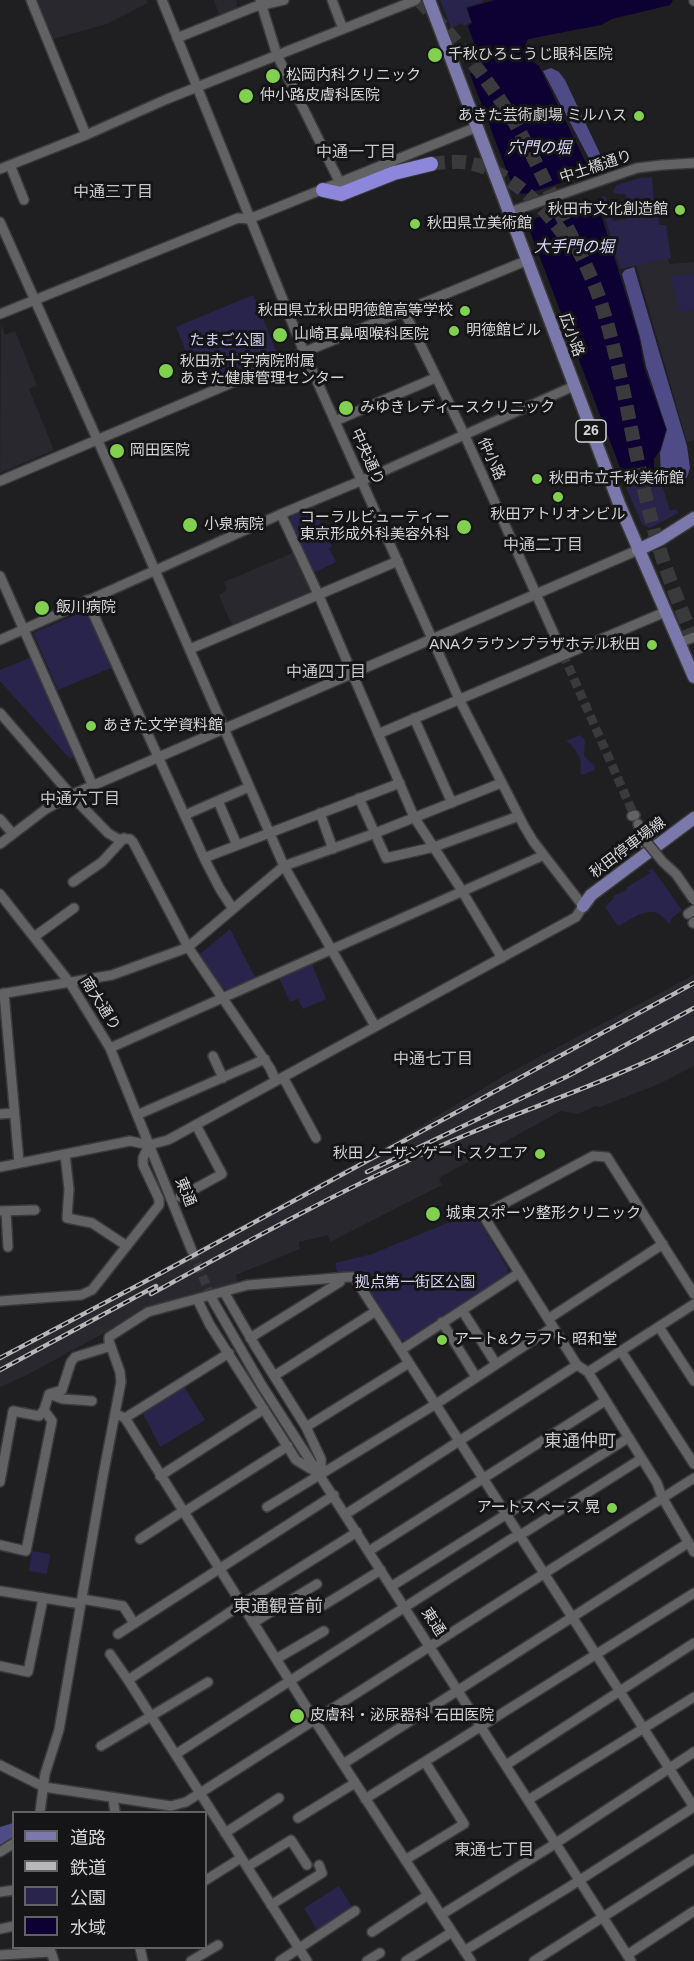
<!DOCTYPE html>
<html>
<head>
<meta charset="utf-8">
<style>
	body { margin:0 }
	#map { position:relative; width:694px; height:1961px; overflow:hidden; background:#1f1f21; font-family:Arial,"Noto Sans JP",sans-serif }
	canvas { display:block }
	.legend { position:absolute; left:12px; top:1811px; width:195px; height:138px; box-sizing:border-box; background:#151517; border:2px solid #626264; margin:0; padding:8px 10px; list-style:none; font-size:18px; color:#d5d5d7 }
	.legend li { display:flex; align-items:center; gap:12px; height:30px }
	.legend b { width:30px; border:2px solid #626264 }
</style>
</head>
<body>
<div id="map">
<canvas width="694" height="1961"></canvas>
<ul class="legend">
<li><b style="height:8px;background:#7b78ab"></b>道路</li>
<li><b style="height:8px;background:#b7b7b9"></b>鉄道</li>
<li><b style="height:16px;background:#28244c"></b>公園</li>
<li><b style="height:16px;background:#0d0032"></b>水域</li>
</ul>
</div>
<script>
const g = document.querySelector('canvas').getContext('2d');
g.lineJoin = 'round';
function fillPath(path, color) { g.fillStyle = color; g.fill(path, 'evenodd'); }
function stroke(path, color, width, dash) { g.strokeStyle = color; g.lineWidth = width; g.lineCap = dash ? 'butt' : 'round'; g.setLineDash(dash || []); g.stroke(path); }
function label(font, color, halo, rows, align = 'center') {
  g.font = font + ' Arial,"Noto Sans JP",sans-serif'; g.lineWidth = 6; g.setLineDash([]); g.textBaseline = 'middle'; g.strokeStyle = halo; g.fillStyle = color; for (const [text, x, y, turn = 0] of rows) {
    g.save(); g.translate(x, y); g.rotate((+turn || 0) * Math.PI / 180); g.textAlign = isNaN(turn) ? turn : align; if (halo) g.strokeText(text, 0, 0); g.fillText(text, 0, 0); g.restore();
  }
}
fillPath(new Path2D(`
	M34,0H147L148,3L107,24L49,40Z
	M214,0H236L238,11L220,17Z
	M668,258L669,264L694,262V440L687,442L636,265Z
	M1,324L5,335L15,331L37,385L29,389L54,450L0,473Z
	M295,552L314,595L233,628L219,595L227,590L224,582Z
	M694,975V1066L659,1084L600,1107L595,1106L578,1114L561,1111L439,1178L442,1185L330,1242L328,1235L299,1242L300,1249L236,1275L238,1285L145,1311L27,1375L0,1387V1355L61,1324L397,1140L507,1074Z`), '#28282e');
fillPath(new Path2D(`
	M440,0H483V2L466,7L471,22L464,26L462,23L451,28Z
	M652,177L654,203L628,205L625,194H616L613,192L616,185L640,178Z
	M605,196L613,221L627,219L630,213L658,211L659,225H666L671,258L620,269L601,204V197Z
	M694,274V310L679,312L671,276Z
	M253,295L278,355L201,387L176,327Z
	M658,472L670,511L676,509L678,513L650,528L642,524L625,485Z
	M313,505L332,547L329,548L336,562L313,573L289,520L292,515Z
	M89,609L113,667L58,690L33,633Z
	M34,656L78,754L70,759L0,681V670Z
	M580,735L585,740L584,756L595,766L594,770L583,775L580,774C583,759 577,749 566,741Z
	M652,868L682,910L672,918L669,924C653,900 637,917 618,926L605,907L614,898L613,896L627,890L626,888L650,873L648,871Z
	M230,929L255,977L228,990L222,988L199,955Z
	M312,964L326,999L303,1009L298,999L290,1002L279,978Z
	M474,1212L508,1269L506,1276L406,1341L400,1339L358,1275L338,1276L335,1263L372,1254Z
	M183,1385L205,1420L160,1447L141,1410Z
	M32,1551L50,1554L47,1574L29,1571Z
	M339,1886L354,1910L318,1932L304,1908Z`), '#28244c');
fillPath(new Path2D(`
	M551,68L559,72L565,80L602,158L600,165L594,166L592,164L543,71Z
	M634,267L687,446L690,468L687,477L683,481L668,485L664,483L661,476L660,453L667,430L646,366L640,337L622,274L625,270Z
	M13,1823V1841L3,1847L0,1844V1827Z`), '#4f4b87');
fillPath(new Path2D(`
	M495,0H673L670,5L612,19L601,25L528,39C520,51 529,60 539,66L586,163L583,176L529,193L522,194L514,190L470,74L481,68L475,53L477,52L468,26L472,23L467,8Z
	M589,200L597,204L600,211L639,337L644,367L666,429L660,450L654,459V472L626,483L529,229L536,218Z`), '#0d0032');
stroke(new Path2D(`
	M563,654L634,815
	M192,1251L212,1299`), '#3a3a3c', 9, [9, 4.5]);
stroke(new Path2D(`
	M419,0C455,39 489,80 516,125C534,157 549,190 565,223C578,250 593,277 602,306C624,376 633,451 652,522C662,563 679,603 694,642
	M431,164C446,162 462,160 477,165C513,175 545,208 566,238`), '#3a3a3c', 14, [14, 7]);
const minor = new Path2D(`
	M31,0L86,135
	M260,0L277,55L342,187
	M332,0L343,29
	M694,0V1
	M177,38L254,7L284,0
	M10,165L24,200
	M0,169L86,135L167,99L416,0
	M510,212L637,168L662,165L694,163
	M0,222L123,497L284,866L375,1026
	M404,311L465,436L563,654
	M0,314L238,218L249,219L477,127
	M335,421L435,378
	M0,481L314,348L528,260
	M281,514L319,596L414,817L459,886L502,958
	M0,576L93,786
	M87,600L204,858L220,889L233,909
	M0,640L281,514L370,477L574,386
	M679,643L694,637
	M190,649L398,561
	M0,713L71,795L108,833L118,839H130L133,842L188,947L270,1068L276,1081
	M414,718L452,803
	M378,734L665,612
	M359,798L386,858L434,847L519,816
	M218,801L237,845
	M320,813L333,849
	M185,815L249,787
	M632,816L635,815
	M0,819L13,834
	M638,824L644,839
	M0,844L46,809L71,795L638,550
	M639,844L652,835
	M204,858L400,783
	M73,882L102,862L124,838
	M0,894L70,983L110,1048L192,1251
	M688,914L694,910
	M693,923L694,922
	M34,937L74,908
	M4,993L19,1163
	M0,994L112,975L181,950L188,947L284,866L373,834L501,783
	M110,1048L544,855
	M213,1056L223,1078
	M283,1077L316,1138
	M0,1114L14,1113
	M137,1115L265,1059
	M65,1154L69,1189L67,1218L92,1223L127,1246
	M0,1167L130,1141L149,1145L168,1140L543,935L576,917L583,906L533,841L524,826L459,699L304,352L162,0
	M180,1197L222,1174L196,1125
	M0,1211L35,1210
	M6,1211L8,1247
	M224,1292L254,1344L306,1427L321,1459V1476
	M694,1294L607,1157L593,1156L490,1211L486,1220L577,1365L588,1372L657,1483L662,1497L694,1552
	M197,1299L210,1325L296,1460L319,1474
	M212,1299L261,1384L631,1961
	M0,1301L81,1295L92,1290L159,1205V1199L143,1165V1158L149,1145
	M462,1310L496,1364
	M548,1319L663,1244
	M442,1322L476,1377
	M659,1327L694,1381
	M250,1338L340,1282L339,1278
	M401,1350L519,1273
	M621,1351L694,1464
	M588,1372L694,1304
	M274,1376L376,1311
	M49,1394L63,1399L92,1401
	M116,1414L125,1418L315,1721L471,1961
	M125,1418L229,1353
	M306,1427L409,1363
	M160,1476L264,1409
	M0,1482L13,1411L39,1416L44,1410L49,1394L62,1390L71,1362L75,1357L111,1346
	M267,1507L436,1404L553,1327
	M184,1512L288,1446
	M346,1514L577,1365
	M140,1539L183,1511
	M0,1545L26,1551L52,1421L44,1410
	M369,1551L605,1401
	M392,1586L628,1438
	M0,1591L81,1604
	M82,1599L123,1606L134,1623
	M324,1605L381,1570
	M253,1623L317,1584
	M118,1634L334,1495
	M110,1654L128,1680
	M276,1659L324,1631
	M0,1666L28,1672L43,1599
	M101,1746L208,1682
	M176,1754L511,1539L527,1531L641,1459
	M343,1764L688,1543
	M0,1765L44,1787L171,1806L186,1802L694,1478
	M506,1765L694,1643
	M113,1799L115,1812
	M365,1799L694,1593
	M528,1800L694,1697
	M40,1812L45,1774L59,1730L103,1476L121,1382L120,1372L109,1341V1337L148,1312L248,1285L348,1277H354L694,1807
	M298,1818L355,1783
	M225,1833L279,1798
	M0,1852L14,1843
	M405,1860L464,1824L425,1762
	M247,1867L291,1840L307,1865
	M206,1880L241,1858
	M0,1892L14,1890
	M271,1905L322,1873L319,1865
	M441,1915L550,1847L694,1752
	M0,1929L14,1926
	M372,1932L428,1895
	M140,1948L143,1961
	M464,1951L569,1887L694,1807
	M0,1955L51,1952L54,1961
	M627,1955L694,1911
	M191,1961L218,1945
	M280,1961L355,1911
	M307,1961L128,1680L242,1604L357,1532
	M367,1961L380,1953
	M406,1961L452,1932
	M534,1961L694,1859`);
const major = new Path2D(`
	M429,0L620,506L694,677
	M638,550L661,539L694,518
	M583,906L591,895L694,818`);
const highway = new Path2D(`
	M323,190L341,194L394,173L431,164`);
stroke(minor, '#3a3a3b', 12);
stroke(major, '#3a3a3b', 15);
stroke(highway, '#3a3a3b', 16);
stroke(minor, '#626264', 9);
stroke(major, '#7b78ab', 12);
stroke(highway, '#8c87db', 14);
const rail = new Path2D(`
	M367,1172L568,1076L694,1008
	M151,1294C255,1237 359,1180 468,1134C544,1102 621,1077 694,1038
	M0,1358L163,1272L694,983
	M0,1370L156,1286`);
stroke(rail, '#b7b7b9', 4.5);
stroke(rail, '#151517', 2, [7]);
const minorBridge = new Path2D(`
	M644,839L663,862L676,874L694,900`);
stroke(minorBridge, '#3a3a3b', 12, []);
stroke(minorBridge, '#626264', 9);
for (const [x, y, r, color] of [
	[435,55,8,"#81d050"],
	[273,76,8,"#81d050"],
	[246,96,8,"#81d050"],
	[639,116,6,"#81d050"],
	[680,210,6,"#81d050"],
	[415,224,6,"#81d050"],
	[465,311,6,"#81d050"],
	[454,331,6,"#81d050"],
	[280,335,8,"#81d050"],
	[166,371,8,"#81d050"],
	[346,408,8,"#81d050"],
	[117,451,8,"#81d050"],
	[537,479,6,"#81d050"],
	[558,497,6,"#81d050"],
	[190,525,8,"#81d050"],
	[464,527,8,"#81d050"],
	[42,608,8,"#81d050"],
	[652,645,6,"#81d050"],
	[91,726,6,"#81d050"],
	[540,1154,6,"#81d050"],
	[433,1214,8,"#81d050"],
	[442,1340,6,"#81d050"],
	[612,1508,6,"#81d050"],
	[297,1716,8,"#81d050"]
]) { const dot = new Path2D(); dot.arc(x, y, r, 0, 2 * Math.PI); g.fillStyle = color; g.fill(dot); stroke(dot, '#151517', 2); }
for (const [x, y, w] of [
	[591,431,30]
]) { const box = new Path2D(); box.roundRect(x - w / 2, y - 11, w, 22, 4.5); g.fillStyle = '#151517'; g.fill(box); stroke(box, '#d5d5d7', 1.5); }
label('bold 14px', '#d5d5d7', null, [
	["26",591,431]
]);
label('15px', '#d5d5d7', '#151517', [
	["千秋ひろこうじ眼科医院",448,55],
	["松岡内科クリニック",286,76],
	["仲小路皮膚科医院",260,96],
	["あきた芸術劇場 ミルハス",627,116,"right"],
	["秋田市文化創造館",668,210,"right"],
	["秋田県立美術館",427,224],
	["秋田県立秋田明徳館高等学校",453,311,"right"],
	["明徳館ビル",466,331],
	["山崎耳鼻咽喉科医院",294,335],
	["秋田赤十字病院附属",180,362],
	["あきた健康管理センター",180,379],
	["みゆきレディースクリニック",360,408],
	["岡田医院",130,451],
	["秋田市立千秋美術館",549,479],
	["秋田アトリオンビル",558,515,"center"],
	["コーラルビューティー",450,518,"right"],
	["東京形成外科美容外科",450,535,"right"],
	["小泉病院",204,525],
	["飯川病院",56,608],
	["ANAクラウンプラザホテル秋田",640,645,"right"],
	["あきた文学資料館",103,726],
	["秋田ノーザンゲートスクエア",528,1154,"right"],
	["城東スポーツ整形クリニック",446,1214],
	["アート&クラフト 昭和堂",454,1340],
	["アートスペース 晃",600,1508,"right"],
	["皮膚科・泌尿器科 石田医院",310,1716]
], 'left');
label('15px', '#d5d5d7', '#151517', [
	["中土橋通り",596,167,-18],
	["広小路",571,335,70],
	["中央通り",367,457,66],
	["仲小路",491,459,66],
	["秋田停車場線",628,848,-37],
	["南大通り",100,1004,58],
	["東通",185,1192,68],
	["東通",433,1622,57]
]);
label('15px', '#d5d5fa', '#151517', [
	["たまご公園",227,341],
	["拠点第一街区公園",415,1283]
]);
label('italic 16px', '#d5d5fa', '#151517', [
	["穴門の堀",539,149],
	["大手門の堀",574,248]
]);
label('16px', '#c6c6c9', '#151517', [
	["中通一丁目",356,153],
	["中通三丁目",113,193],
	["中通二丁目",543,546],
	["中通四丁目",326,673],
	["中通六丁目",80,800],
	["中通七丁目",433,1060],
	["東通七丁目",494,1851]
]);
label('18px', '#c6c6c9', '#151517', [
	["東通仲町",580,1442],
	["東通観音前",278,1607]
]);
</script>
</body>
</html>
